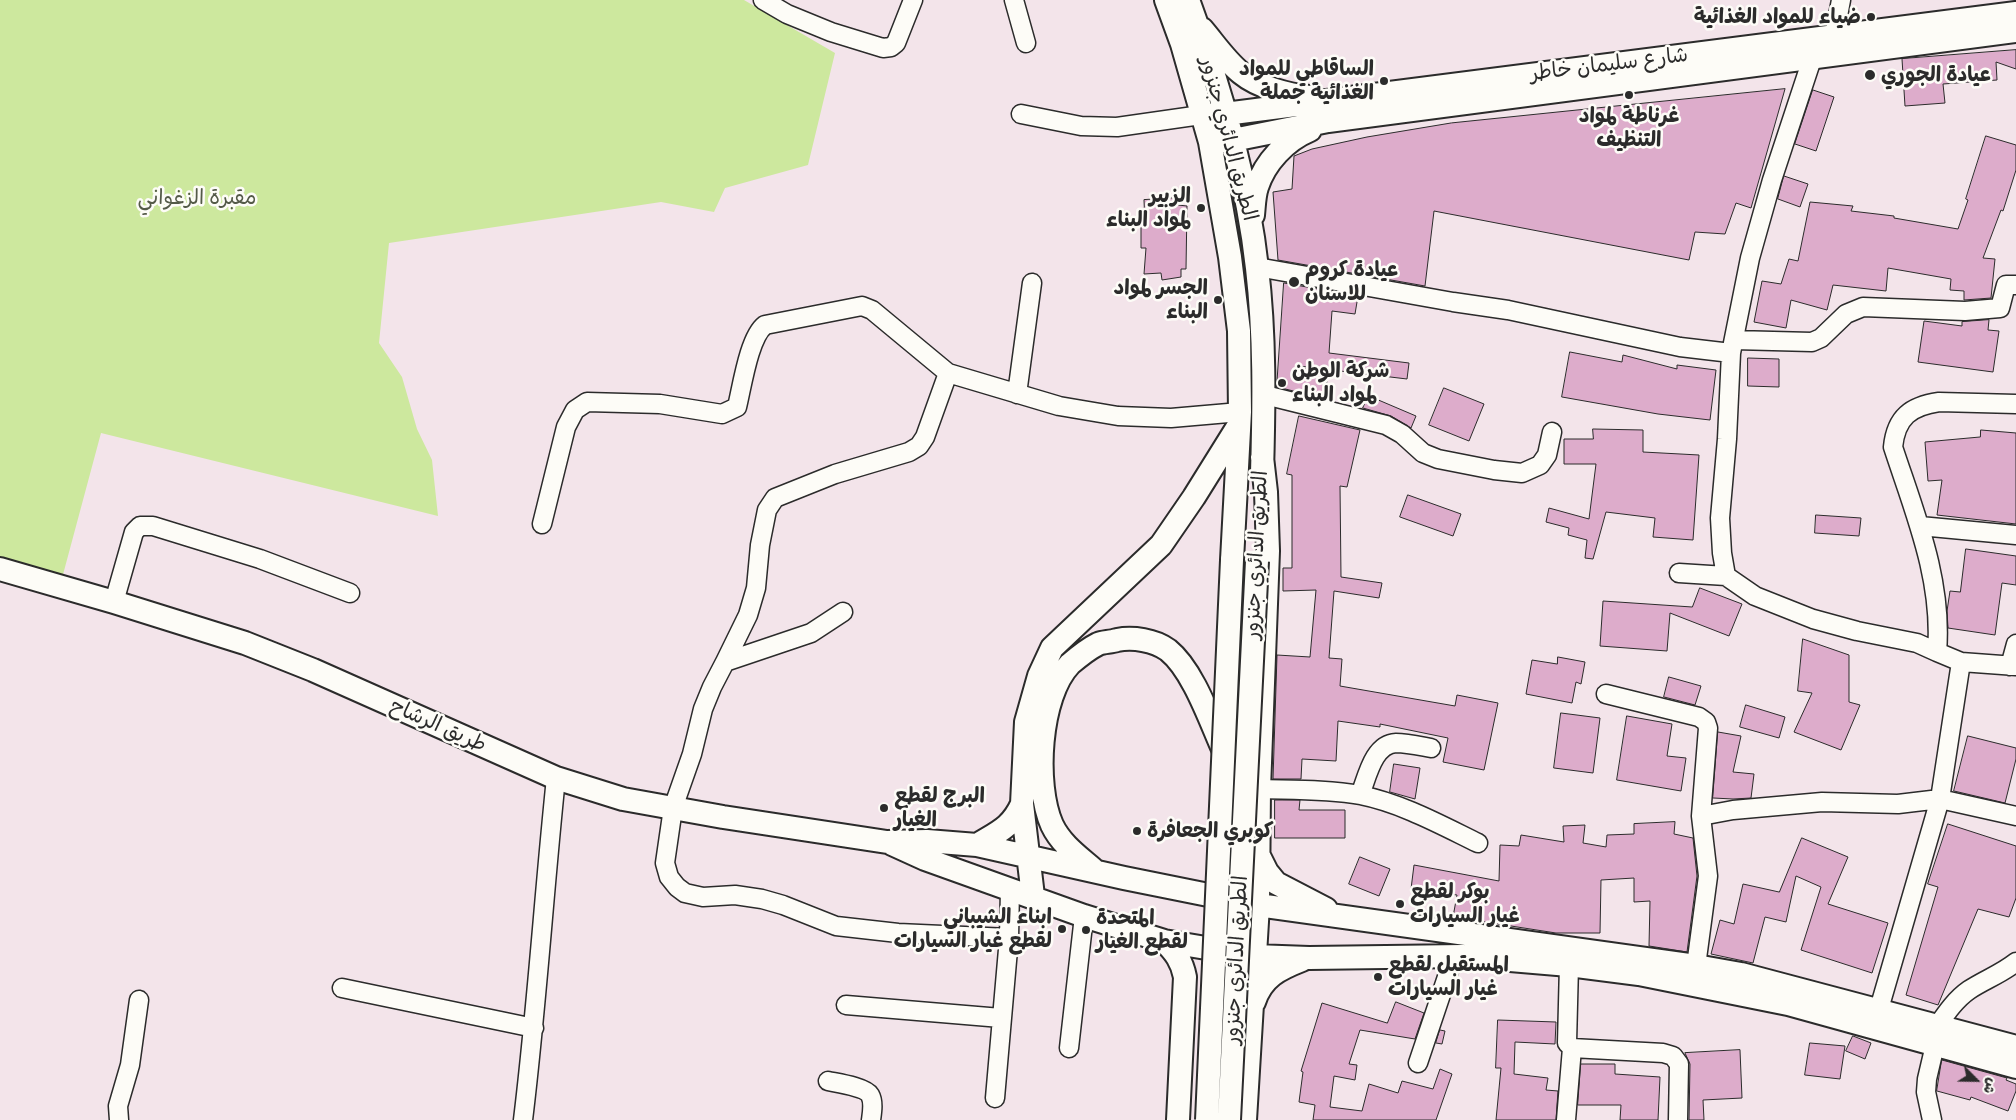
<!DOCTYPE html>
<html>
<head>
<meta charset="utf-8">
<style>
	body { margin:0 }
	#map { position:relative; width:2016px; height:1120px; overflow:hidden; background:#f3e4ea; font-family:Caveat,"Playpen Sans Arabic",sans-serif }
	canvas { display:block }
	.north { position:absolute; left:1951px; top:1055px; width:50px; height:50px; -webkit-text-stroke:4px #fdfcf7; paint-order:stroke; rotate:113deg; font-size:14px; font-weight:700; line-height:20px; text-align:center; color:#2b2b2b }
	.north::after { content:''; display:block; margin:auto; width:18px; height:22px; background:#2b2b2b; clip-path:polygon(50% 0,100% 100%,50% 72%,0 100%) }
</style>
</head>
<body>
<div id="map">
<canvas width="2016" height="1120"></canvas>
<div class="north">ش</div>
</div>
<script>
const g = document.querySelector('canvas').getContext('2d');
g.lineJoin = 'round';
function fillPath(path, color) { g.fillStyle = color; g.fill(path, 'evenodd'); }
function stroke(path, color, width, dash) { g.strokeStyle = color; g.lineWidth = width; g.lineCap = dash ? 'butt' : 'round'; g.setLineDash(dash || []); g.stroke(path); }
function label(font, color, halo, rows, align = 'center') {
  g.font = font + ' Caveat,"Playpen Sans Arabic",sans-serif'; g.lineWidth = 5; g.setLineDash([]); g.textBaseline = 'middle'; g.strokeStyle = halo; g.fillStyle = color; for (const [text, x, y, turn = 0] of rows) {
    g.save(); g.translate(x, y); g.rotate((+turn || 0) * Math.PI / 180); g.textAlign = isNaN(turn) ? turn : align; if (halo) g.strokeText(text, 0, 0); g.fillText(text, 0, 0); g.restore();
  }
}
fillPath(new Path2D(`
	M0,0H744L835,53L808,165L725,188L714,212L661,202L389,243L379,343L402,377L417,429L432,460L438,516L101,433L61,582L0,557Z`), '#cde89e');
const building = new Path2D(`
	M2016,50V69L1996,62L1997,80L1943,84L1945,103L1905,106L1902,59Z
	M1785,89L1751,208L1736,203L1725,234L1695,232L1689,260L1434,211L1425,286L1278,260L1273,192L1292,189L1294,156L1312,149L1367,137L1451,123Z
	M1813,90L1834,97L1816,151L1795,144Z
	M1986,136L2016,145V170L2003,211L2001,210L1983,258L1995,259L1991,298L1964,300V291L1950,290L1951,279L1888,268L1886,291L1833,285L1827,310L1791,300L1786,328L1754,322L1762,281L1781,284L1789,259L1798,261L1810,202L1853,206L1851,211L1894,216V218L1958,229L1968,200L1966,199Z
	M1784,176L1808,184L1800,207L1778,199Z
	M1178,198V205L1187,206L1186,269H1181V277L1162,280L1161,273L1144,274L1146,248H1141V224H1145L1144,200Z
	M1284,283L1358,296L1355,314L1332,311L1329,353L1409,363L1407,379L1299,366L1327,378L1326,397L1314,396L1277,387Z
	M1989,320L1988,330L1999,331L1993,372L1918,362L1924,321L1962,326V322Z
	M1570,352L1622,362L1623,355L1677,369V365L1716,370L1710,420L1658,414L1562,397Z
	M1748,358L1779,359V387L1748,386Z
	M1444,388L1484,404L1469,441L1429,425Z
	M1369,396L1416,416L1411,428L1391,416L1363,408Z
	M1299,416L1360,430L1347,487L1340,486L1341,577L1382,583L1379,598L1334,591L1329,658L1342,659L1340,686L1455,706L1457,695L1498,703L1484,770L1443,762L1448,738L1380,724V727L1338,721L1336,761L1302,759L1301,779H1273L1277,655L1310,657L1316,590L1283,591V568H1292V475L1287,474Z
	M1593,429L1643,430V452L1699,455L1693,540L1653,537L1655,518L1606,512L1593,559L1585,558L1587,540L1568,535L1569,528L1546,522L1549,508L1589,519L1596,464H1564V439H1593Z
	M1981,430L2016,433V524L1937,515L1942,480L1928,481L1925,442L1980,437Z
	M1408,495L1461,514L1453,536L1400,517Z
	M1816,515L1861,518L1859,536L1815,533Z
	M1966,549L2016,556V585L2002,583L1995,635L1948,628L1947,611L1950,591L1960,592Z
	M1700,588L1742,604L1729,636L1670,613L1667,651L1600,646L1603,601L1692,607Z
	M1803,639L1849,655V702L1860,705L1841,750L1794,732L1812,693L1798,691Z
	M1558,657L1585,662L1581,684L1576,682L1572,703L1526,694L1532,660L1557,664Z
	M1669,677L1701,686L1695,705L1664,697Z
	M1746,705L1785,717L1779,738L1740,727Z
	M1561,713L1600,718L1593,773L1554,768Z
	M1627,716L1672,724L1667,756L1686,758L1681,791L1617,780Z
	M1718,732L1741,736L1733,772L1754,774L1751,798L1733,799L1713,798Z
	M1968,736L2016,748V759L2005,803L1954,791Z
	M1394,764L1420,768L1415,799L1390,792Z
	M1275,800H1300L1299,810H1345V838H1275Z
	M1675,822L1674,834L1693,838L1697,876L1687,952L1649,946L1650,901L1634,902V878L1601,880L1600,933H1556L1453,917L1457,895L1411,889L1414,865L1499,881L1500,845L1519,846L1521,835L1564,842L1563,826L1585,825L1583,843L1606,847L1607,835L1634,834V824Z
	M1948,824L2016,846V898L2009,917L1978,909L1938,1005L1906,995L1938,887L1928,884Z
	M1802,838L1848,857L1828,904L1888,923L1872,973L1801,950L1821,887L1796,876L1786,922L1765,917L1753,963L1711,954L1720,920L1734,924L1743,884L1779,892Z
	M1360,857L1390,869L1379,896L1349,884Z
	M1396,1002L1424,1013L1415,1039L1360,1030L1349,1064L1357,1065L1355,1080L1334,1076L1330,1107L1362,1111L1369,1084L1398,1093L1402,1081L1433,1089L1440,1069L1452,1074L1436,1120H1313L1315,1105L1299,1102L1303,1072L1301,1071L1322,1003L1387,1023Z
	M1498,1020L1556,1022L1555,1044L1515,1042L1514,1074L1548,1078L1546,1090L1558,1091L1556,1120H1496L1501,1068H1496Z
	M1440,1030L1445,1031L1442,1044L1436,1043Z
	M1853,1036L1871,1043L1865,1059L1846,1051Z
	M1810,1043L1845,1046L1840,1079L1805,1075Z
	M1740,1050L1742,1098L1703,1100L1704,1120H1689L1690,1064L1685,1053Z
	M1942,1060L2007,1078L2006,1080L2016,1084V1091L2008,1111L1971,1097L1970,1100L1937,1091Z
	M1581,1064H1615V1074L1660,1077L1658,1120H1620L1621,1105H1578Z`);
fillPath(building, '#ddaccb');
stroke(building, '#2b2b2b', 1);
const minor = new Path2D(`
	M763,0L787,14L831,32L883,48L891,47L896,43L913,0
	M1014,0L1026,43
	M1834,37L1841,0
	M1021,114L1081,126L1117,127L1201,115
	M1257,267L1453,302L1508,310L1680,347L1731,353
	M1734,340L1812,342L1821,338L1846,314L1863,307L1965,311L2000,308L2006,285H2016
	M1017,394L1032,283
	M1265,395L1386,425L1402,434L1423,453L1438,459L1494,470L1522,473L1540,465L1547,455L1552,432
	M542,524L566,427L575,410L587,402L660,404L722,414L737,407C742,387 749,337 765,325L862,306L872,310L948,373L1059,406L1118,416L1171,418L1240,412
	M1920,526L2016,535
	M1679,573L1726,576L1755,596L1813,619L1857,631L1917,643L1937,652
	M1726,576L1722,553L1720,518L1727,439L1731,353L1750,258L1772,180L1812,59
	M114,602L134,532L140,526H153L260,559L350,593
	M843,612L811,633L725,662L712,687L703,709L692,754L673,808L665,863L669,877L677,887L685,893L703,897L735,895L762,899L783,905L836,926L898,933L1009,938
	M725,662L748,615L756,588L760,545L767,510L775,498L835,474L909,452L919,446L925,437L948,373
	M1961,662L2016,666
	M2010,666L2016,644
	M1606,694L1699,717L1706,722L1708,728L1701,816
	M1259,789C1292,790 1327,789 1360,795C1401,803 1441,825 1478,843
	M1360,795C1367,778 1373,744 1396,743C1407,743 1420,746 1431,748
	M1569,965L1567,1043L1572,1048L1663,1053L1673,1056L1679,1064L1678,1120
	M1696,966L1708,876L1701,816L1733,810L1822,802L1898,804L1940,799L2016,816
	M342,988L534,1028
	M846,1005L1001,1018
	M1879,1009L1940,799L1961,662L1937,652C1943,580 1915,514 1893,447C1896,417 1911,406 1939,402L2016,404
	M1938,1025C1947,1012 1956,999 1969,990C1984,980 2001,974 2016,962
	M1069,1048L1084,916
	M1418,1063L1454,956
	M828,1081C837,1083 865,1087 870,1095C874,1102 872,1113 871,1120
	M995,1098L1009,938L1010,889
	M119,1120L118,1106L130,1065L139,1000
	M523,1120C537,1006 544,892 556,778
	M1566,1120L1572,1048
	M1932,1120L1926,1092L1927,1079L1935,1045`);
const major = new Path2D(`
	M1166,0L1182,44L1210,142L1230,257L1239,331L1240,412L1232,560
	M1188,0C1220,86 1247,177 1257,268C1265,336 1264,404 1262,473
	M1202,29C1214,43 1226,61 1241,73C1258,87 1288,95 1310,97
	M1201,115L1225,114L2016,13
	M1210,142L1233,140L1328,121L2016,31
	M1253,215C1254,206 1254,196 1257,187C1265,162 1286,140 1310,130
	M0,569L114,602L245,643L313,670L556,778L623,799L723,817L887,842L927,841L977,845L1124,878L1258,905L1696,966L1741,974L2016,1047
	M892,844L925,859L1084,916L1164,941L1254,956L1309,958L1463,956L1569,965L1639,974L1788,1004L2016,1067
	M977,845C998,832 1011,828 1022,804
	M1259,856L1267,872L1276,883L1326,909
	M1093,869C1078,856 1061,844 1052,825C1034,785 1039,696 1070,664C1077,658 1090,648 1098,644C1103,642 1111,642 1117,640C1133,637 1154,640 1168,650C1193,670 1210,720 1223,749
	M1033,896L1022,804L1026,722L1039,676L1052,648L1161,545L1194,497L1237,428
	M1164,941C1175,952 1182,961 1185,977L1178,1120
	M1254,1002C1262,977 1279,969 1302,960
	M1245,1120L1258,905L1259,789L1268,551L1266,492L1262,457`);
stroke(minor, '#2b2b2b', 21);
stroke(major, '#2b2b2b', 26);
stroke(minor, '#fdfcf7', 18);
stroke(major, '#fdfcf7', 22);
const majorBridge = new Path2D(`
	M1207,1120L1232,560
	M1229,1120L1257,561`);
stroke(majorBridge, '#2b2b2b', 26, []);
stroke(majorBridge, '#fdfcf7', 22);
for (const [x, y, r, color] of [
	[1871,17,5,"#2b2b2b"],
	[1870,75,6,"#2b2b2b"],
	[1384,81,5,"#2b2b2b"],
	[1629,95,5,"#2b2b2b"],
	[1201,208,5,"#2b2b2b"],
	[1294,282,6,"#2b2b2b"],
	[1218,300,5,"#2b2b2b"],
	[1282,383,5,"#2b2b2b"],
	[884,808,5,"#2b2b2b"],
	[1137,831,5,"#2b2b2b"],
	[1400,904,5,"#2b2b2b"],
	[1062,929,5,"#2b2b2b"],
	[1086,930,5,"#2b2b2b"],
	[1378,977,5,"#2b2b2b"]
]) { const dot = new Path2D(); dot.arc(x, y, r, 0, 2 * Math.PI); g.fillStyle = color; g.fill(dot); stroke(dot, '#fdfcf7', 2); }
label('bold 21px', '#2b2b2b', '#fdfcf7', [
	["ضياء للمواد الغذائية",1861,17,"right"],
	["الساقاطي للمواد",1374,69,"right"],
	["الغذائية جملة",1374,93,"right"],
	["عيادة الجوري",1881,75],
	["غرناطة لمواد",1629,116,"center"],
	["التنظيف",1629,140,"center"],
	["الزبير",1191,196,"right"],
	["لمواد البناء",1191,220,"right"],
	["عيادة كروم",1305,270],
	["للاسنان",1305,294],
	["الجسر لمواد",1208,288,"right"],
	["البناء",1208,312,"right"],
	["شركة الوطن",1292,371],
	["لمواد البناء",1292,395],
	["البرج لقطع",894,796],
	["الغيار",894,820],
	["كوبري الجعافرة",1147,831],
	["بوكر لقطع",1410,892],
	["غيار السيارات",1410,916],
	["ابناء الشيباني",1052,917,"right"],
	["لقطع غيار السيارات",1052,941,"right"],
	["المتحدة",1096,918],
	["لقطع الغيار",1096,942],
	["المستقبل لقطع",1388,965],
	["غيار السيارات",1388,989]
], 'left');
label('21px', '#2b2b2b', '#fdfcf7', [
	["شارع سليمان خاطر",1609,65,-7],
	["الطريق الدائري جنزور",1228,139,75],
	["الطريق الدائري جنزور",1257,555,-87],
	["طريق الرشاح",438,726,24],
	["الطريق الدائري جنزور",1237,960,-87]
]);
label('21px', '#545a48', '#fdfcf7', [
	["مقبرة الزغواني",197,198]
]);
</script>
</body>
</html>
